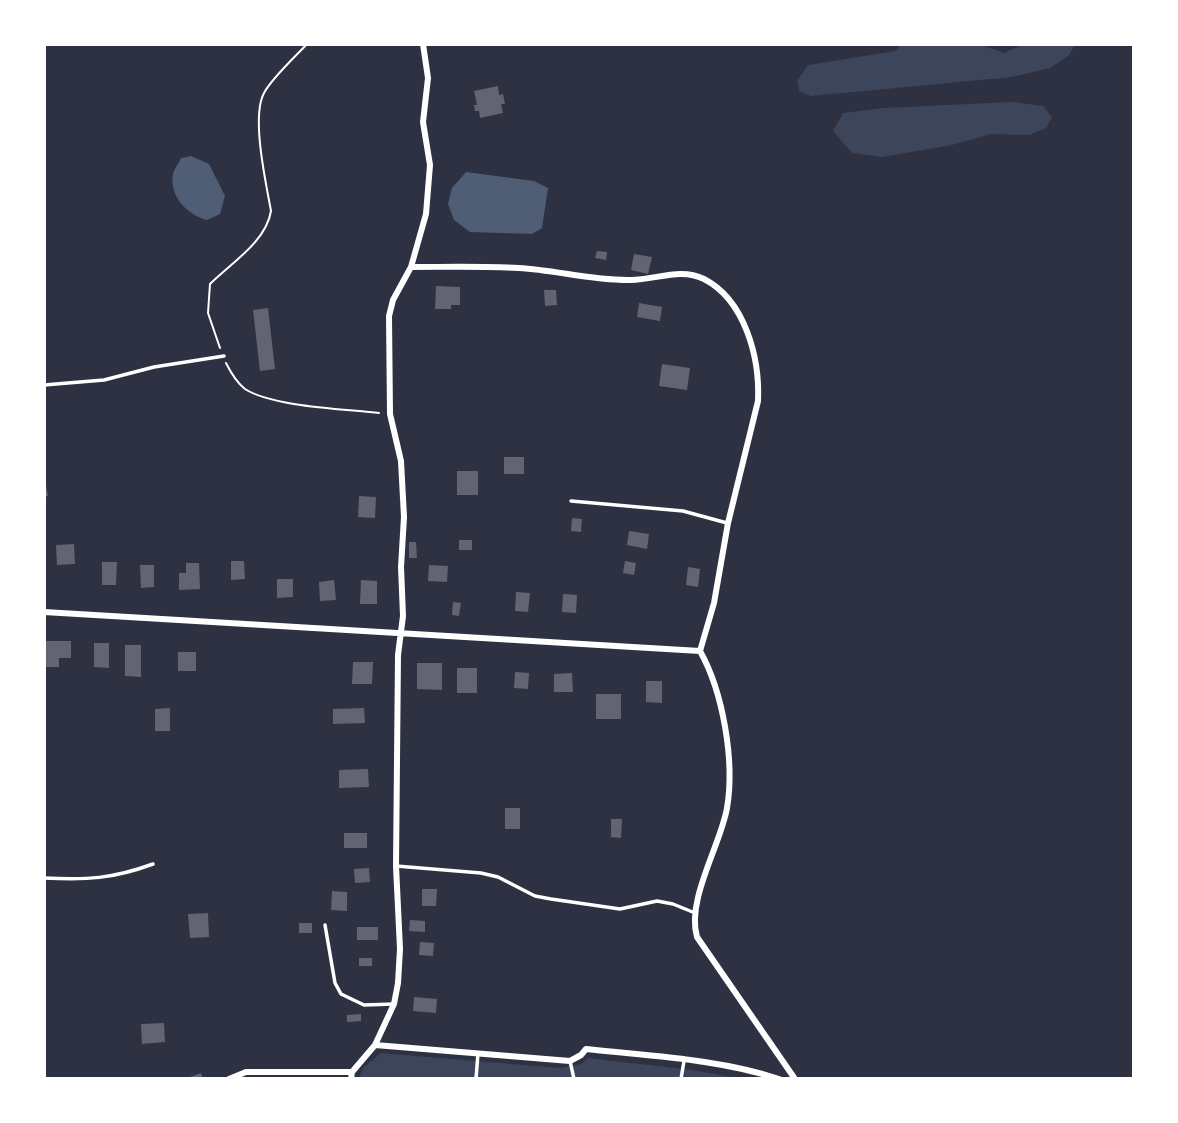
<!DOCTYPE html>
<html>
<head>
<meta charset="utf-8">
<style>
	body { margin:0 }
	#map { position:relative; width:1178px; height:1123px; overflow:hidden; background:#2d3142; font-family:Bitter,serif }
	canvas { display:block }
	.frame { position:absolute; inset:0; border:46px solid #fff; pointer-events:none }
</style>
</head>
<body>
<div id="map">
<canvas width="1178" height="1123"></canvas>
<div class="frame"></div>
</div>
<script>
const g = document.querySelector('canvas').getContext('2d');
g.lineJoin = 'round';
function fillPath(path, color) { g.fillStyle = color; g.fill(path, 'evenodd'); }
function stroke(path, color, width, dash) { g.strokeStyle = color; g.lineWidth = width; g.lineCap = dash ? 'butt' : 'round'; g.setLineDash(dash || []); g.stroke(path); }
fillPath(new Path2D(`
	M901,44H979L1004,53L1024,44H1076L1068,56L1050,68L1012,77L811,96L799,91L797,81L808,65L896,51Z
	M1012,102L1043,106L1052,117L1046,128L1029,135L991,134L952,145L882,157L852,153L833,131L843,113L883,108Z
	M381,1053L560,1068L581,1064L588,1058L692,1070L743,1079H358L363,1068Z`), '#3c4559');
fillPath(new Path2D(`
	M191,156L209,164L225,196L220,214L207,220C187,215 169,196 173,174C174,169 179,163 181,158Z
	M466,172L534,181L548,188L542,228L532,234L470,232L454,220L448,204L452,188Z`), '#4f5d75');
fillPath(new Path2D(`
	M498,86L499,95L503,94L505,104H501L503,113L480,118L479,111H475L474,105H477L474,91Z
	M597,251L607,252L606,260L595,258Z
	M634,254L652,257L648,274L631,270Z
	M436,286L460,287V305H451V309H435Z
	M544,290H556L557,305L545,306Z
	M639,303L662,307L660,321L637,317Z
	M268,308L275,369L260,371L253,310Z
	M662,364L690,368L687,390L659,386Z
	M504,457H524V474H504Z
	M457,471H478V495H457Z
	M44,475L48,496L44,497Z
	M359,496L376,497L375,518L358,517Z
	M572,518L582,519L581,532L571,531Z
	M629,531L649,534L647,549L627,545Z
	M459,540H472V550H459Z
	M409,542H416L417,558H409Z
	M74,544L75,564L57,565L56,545Z
	M231,561H244L245,579L231,580Z
	M625,561L636,563L634,575L623,573Z
	M102,562H117L116,585H102Z
	M186,563H199L200,589L179,590V573H186Z
	M140,565H154V587L141,588Z
	M429,565L448,566L447,582L428,581Z
	M688,567L700,569L698,587L686,585Z
	M277,579H293V597L277,598Z
	M334,580L336,600L320,601L319,582Z
	M361,580L377,581V604H360Z
	M516,592L530,593L528,612L515,611Z
	M563,594L577,595L576,613L562,612Z
	M453,602L461,603L459,616L452,615Z
	M45,641H71V658H59V667H45Z
	M94,643H109V668L94,667Z
	M125,645H141V677L125,676Z
	M178,652H196V671H178Z
	M353,662H373L372,684H352Z
	M417,663H442V690L417,689Z
	M457,668H477V693H457Z
	M515,672L529,673L528,689L514,688Z
	M572,673L573,692H554V674Z
	M646,681H662V703L646,702Z
	M596,694H621V719H596Z
	M170,708V731H155V709Z
	M364,708L365,723L333,724V709Z
	M368,769L369,787L339,788V770Z
	M505,808H520V829H505Z
	M611,819H622L621,838L611,837Z
	M344,833H367V848H344Z
	M369,868L370,882L355,883L354,869Z
	M422,889H437L436,906H422Z
	M332,891L347,892V911L331,910Z
	M208,913L209,937L190,938L188,914Z
	M410,920L425,921V932L409,931Z
	M299,923H312V933H299Z
	M357,927H378V940H357Z
	M420,942L434,943L433,956L419,955Z
	M359,958H372V966H359Z
	M414,997L437,999L436,1013L413,1011Z
	M361,1014V1021L347,1022V1015Z
	M164,1023L165,1042L142,1044L141,1024Z
	M201,1073L203,1079H191L190,1077Z`), '#626471');
stroke(new Path2D(`
	M220,348L208,313L210,284C231,263 266,242 271,211C266,183 251,117 264,93C272,78 295,57 307,44
	M226,363C231,373 236,382 245,389C273,407 345,409 379,413`), '#fff', 2);
stroke(new Path2D(`
	M44,385L104,380L154,367L224,356
	M571,501L683,511L727,523
	M396,866L481,873L498,877L535,896L551,899L620,909L657,901L673,904L695,913
	M44,878C87,880 112,879 153,864
	M325,925L335,983L341,994L364,1005L394,1004
	M570,1061L574,1079
	M476,1079L478,1053
	M681,1079L684,1061`), '#fff', 3.5);
stroke(new Path2D(`
	M411,267C447,267 483,266 519,268C556,270 593,281 631,280C656,280 680,267 704,279C745,300 760,358 758,401L728,523L714,603L700,651
	M44,612L700,651
	M700,651C723,692 735,761 727,808C721,844 686,900 697,937L795,1079
	M375,1045L394,1004L398,983L400,949L396,866L398,655L403,616L401,567L404,517L401,461L390,414L389,316L393,300L411,267L426,214L430,165L423,122L428,78L423,44
	M229,1079L246,1072H352
	M351,1079L352,1072L375,1045L570,1061L581,1055L586,1049C649,1056 720,1059 779,1079`), '#fff', 6);
</script>
</body>
</html>
